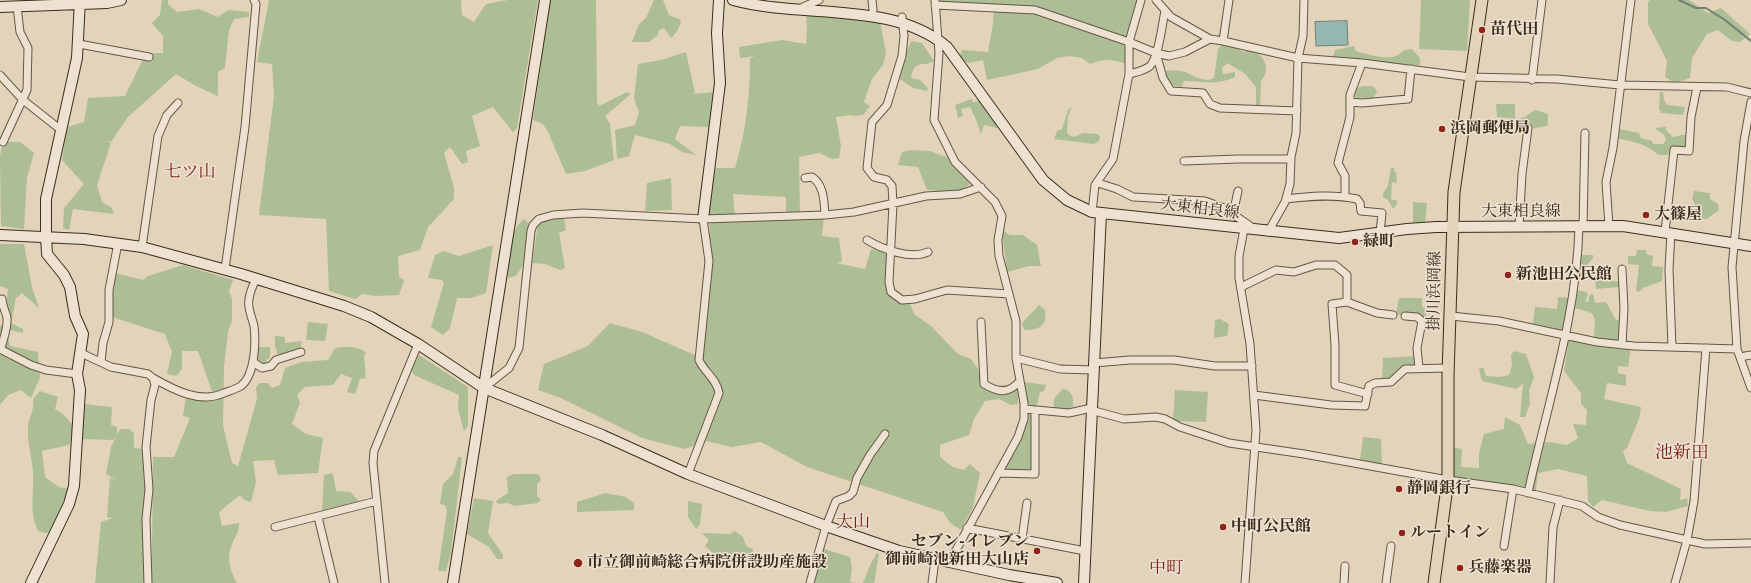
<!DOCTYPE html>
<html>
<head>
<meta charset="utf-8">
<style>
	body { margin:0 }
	canvas { display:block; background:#e3d3ba }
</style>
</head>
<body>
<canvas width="1751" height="583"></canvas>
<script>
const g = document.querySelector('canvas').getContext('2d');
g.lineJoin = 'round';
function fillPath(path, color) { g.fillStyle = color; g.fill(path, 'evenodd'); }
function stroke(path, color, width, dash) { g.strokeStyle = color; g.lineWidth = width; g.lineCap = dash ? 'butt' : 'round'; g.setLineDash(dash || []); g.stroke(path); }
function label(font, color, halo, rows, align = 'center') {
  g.font = font + ' "Old Standard TT","Noto Serif JP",serif'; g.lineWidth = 3; g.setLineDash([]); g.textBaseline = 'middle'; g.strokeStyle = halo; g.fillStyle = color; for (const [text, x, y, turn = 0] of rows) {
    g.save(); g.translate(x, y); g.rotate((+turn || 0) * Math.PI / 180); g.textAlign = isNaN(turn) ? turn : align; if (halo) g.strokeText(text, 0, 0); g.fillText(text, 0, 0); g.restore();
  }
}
fillPath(new Path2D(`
	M162,0H168V4L177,12L199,9L218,17L228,10L249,12V17L234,19L229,30L225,68L218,72V96L196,86L176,74L128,117L111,142L106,141L111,143L97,185L102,202L112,208L114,214L73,209L69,230L63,228L64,208L84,184L62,160L67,127L84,122L88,98L125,96L146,53H163V36L152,23L160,15Z
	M269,0H461L462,15L474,22L486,4L508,0H538L517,128L513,132L493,107L472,116L480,146L466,151L468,162L462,164L450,147L444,153L454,188V199L428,227L420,250L398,256L399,277L404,280L399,295L375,296L362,294L355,299L329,291L326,219L259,215L274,96L272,64L257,62Z
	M550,0H596L597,102L599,106L627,92L631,94L605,116L610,124L614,160L585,171L566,174L548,132L543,124L533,120Z
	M654,0H663L669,15L681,20C680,27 676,34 671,38L664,28L659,30L658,35L649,42H632L639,24L646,18Z
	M938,0H1140L1127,41L1130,66C1115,59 1105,58 1090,64L1082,58L1069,56L1057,58L1038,69L987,80L983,60L968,63L959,58L962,50L988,52L993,23L994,9L937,7Z
	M1421,0H1470L1467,51L1419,49Z
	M1650,0H1689L1708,13L1721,8L1750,34L1740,42L1732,41L1718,30L1707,34L1692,58L1690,78L1675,83L1665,77L1667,61L1648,24V2Z
	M806,13L880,21L886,53L883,65L872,79L864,102L870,106L863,115L853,116L851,115L836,117L841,146L839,158L832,159L819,153L799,157L800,214L786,215V197L733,194L735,217L710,216L708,211L716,168H735C746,132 750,96 750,58L755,56L740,58L739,47L782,40L806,44L807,30Z
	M911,41L922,43L934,61C922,68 915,58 911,78L920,80L928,88L927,91L913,88L897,77Z
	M1222,44L1234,47L1244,52L1248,50C1264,52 1272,69 1261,81L1260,107H1256V87L1244,73L1227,63L1222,68L1223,74L1235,72V77C1216,86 1204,81 1184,81L1182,87L1169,85L1161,71C1167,71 1175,70 1181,71C1192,73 1202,84 1214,78L1218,49Z
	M1354,46L1356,51C1364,54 1388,60 1396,56C1404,53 1400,50 1412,49L1420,58V65L1412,66L1339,58L1333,56L1335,50Z
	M686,52L695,93L692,94L715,92L710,127L680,126L675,139L696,155L682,152L670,144L635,135L629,156L617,159L615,130L635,125L639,112L634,99L638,64L661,60Z
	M1363,86C1370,86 1375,85 1377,92L1373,98H1356L1355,95L1357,88Z
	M1660,92H1663L1664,100L1667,105L1685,107L1683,115L1661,113L1659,109Z
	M971,99L974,103L980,99L1001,129L984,125L981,135L977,122L970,107L961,109L963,116L958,118L955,105Z
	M1496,104H1515V119L1497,117Z
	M1072,107L1068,116L1067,133C1074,141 1077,134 1084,133C1089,133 1094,134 1098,134L1100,137L1099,141L1094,144L1054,139L1057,131L1062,129L1068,110Z
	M1536,110L1548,114V125C1545,127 1523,130 1519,129V119C1528,117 1529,112 1536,110Z
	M1666,127V130L1673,137L1682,135H1687V146L1681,149L1674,148L1667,155H1658C1649,145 1632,141 1620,139L1617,136L1619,129L1639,133L1641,138L1652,141L1653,144H1663L1666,140L1664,135L1655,128Z
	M3,142H20L34,153L27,178L24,229L1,226L0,156Z
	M910,150L930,151L949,158L970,184L959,192L927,190L918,167L898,165L902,152Z
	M1391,168H1394V172H1396L1397,183L1392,182L1391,199L1398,201L1395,207L1393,209L1388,200L1383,197V194L1388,185Z
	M671,178L672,210L645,211L647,183Z
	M1694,191L1710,193V199L1718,204L1719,210L1707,219L1692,218L1695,204L1692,199Z
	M1413,202L1427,203L1425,223H1413Z
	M824,216L822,236L839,238L842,262L836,263L865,269L871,249L890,252L886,288L902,300L909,301L914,314L931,326L958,354L971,359L978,369L983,385H1018V404L1011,405L999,399L985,401L974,419L969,435L940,445V457L953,467L964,470L970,464L980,473L973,507L961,530L950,523L943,512L807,467L761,442L732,447L706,441L685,449L642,438L561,398L538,390L544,364L588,346L610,323L642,332L697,356L712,276L709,219Z
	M556,217L564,218L566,230L559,233L565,268L560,270L545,264L532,263L538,224L543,220Z
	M525,219L529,225L523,265L516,276L508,278C510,259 507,229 525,219Z
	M1002,230L1010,235H1023L1037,245L1041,266H1029L1007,272Z
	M0,244H24L32,287L39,308L22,293L16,298L11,323L23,329V333L10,330L9,336L6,308L8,289L0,286Z
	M493,245L486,293L471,298H457L450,328L443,335L431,327L444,283L442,280L428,278L435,255L444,251L459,256Z
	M1637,250H1646V254L1653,256L1652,266L1663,267L1662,281L1643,288L1639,292L1636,290L1639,265L1628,264V256H1636Z
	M1582,255H1593V258L1587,265V271L1600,272L1603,274L1604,280L1621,282L1622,344L1594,340L1595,320L1592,313L1575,308L1577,290L1586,292L1588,294L1585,302H1588L1590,294H1593L1595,303L1606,302L1616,320L1622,319L1619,287L1596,289L1595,277L1579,278Z
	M183,265L233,280L229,291L232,299V320L228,332L224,367L223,425L232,463L238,466L257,399L256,387L260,383H268L272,388L280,385L285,368L301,362L328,360L335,348C344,347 358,345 366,353L364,356L366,378L360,379L355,394L347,392L352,378L341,374L333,385L305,387L297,395L300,403L292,424L306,434L323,438L318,473L278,475L274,460L253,461L256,482L251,502L244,500L240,495L219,512L222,526L239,523C239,532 236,535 232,544C226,557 230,571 237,583H95L101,522L113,518L123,520L107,517L110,478L117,480L106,474L111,447L120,429H129L134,433V448L144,449L146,458L145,583L152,553L153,457H174L190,418L183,416L186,396L214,397L198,351H182V369L176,376L167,374L172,352L165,334L112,317L111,291L115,273L143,280L148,276Z
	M1558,297L1569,298L1562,332L1533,324L1535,307L1557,309Z
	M1399,298H1422V307L1427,309L1426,320L1396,314Z
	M1039,305L1045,310C1047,326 1040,330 1024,330L1022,323Z
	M1220,319L1229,324L1227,336L1214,338L1215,320Z
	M308,322L328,324L325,341L306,340Z
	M0,325L6,327L10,346L38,352L40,378L31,398L21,390L8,395L0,405Z
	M275,336L285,337V343L302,341L300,351L278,355L275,346Z
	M1569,339L1631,346L1628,367L1618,366V373L1626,375V386L1607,383L1604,399L1641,407L1639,419L1627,448L1623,451L1627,463L1681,489L1680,500L1687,498L1688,506L1666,512L1650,511L1602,500L1593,507L1588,501L1587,476L1558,469L1538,473L1536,490L1452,477L1453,447L1462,449L1461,467L1479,468V453L1484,434L1504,429L1505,417L1520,425L1528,444L1550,442L1567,445L1578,438L1573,424L1586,425L1587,410L1581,404V393L1564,371Z
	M258,347H270V358L266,360L268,363L264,365L257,358Z
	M1514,351L1526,354L1534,377L1529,391L1530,404L1525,417H1520L1523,383L1517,389L1482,381L1479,369L1483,367L1486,376L1500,377L1509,375L1512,365L1511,355Z
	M419,355L468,387V426L464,431L458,409L459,395L414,375L411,370Z
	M1416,356L1418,368L1403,369L1391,379L1382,380L1383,358Z
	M1024,382L1046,385L1044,391L1040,392L1037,405L1038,408L1027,407Z
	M1063,389C1072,390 1074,398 1073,407L1064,411H1056C1050,400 1056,396 1063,389Z
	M1175,390L1208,392L1206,422L1173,421Z
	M40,391L58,397L55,409L64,415L77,430L69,445L42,451L45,477L59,487L69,489L67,500L50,534L38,531C29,511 34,494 33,473C32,457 27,443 28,426C29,417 35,409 33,399Z
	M83,404L112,407L111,425L117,427V435L114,440L81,439Z
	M1029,412H1034V470L1005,469L1025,429Z
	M1363,437L1381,439L1382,464L1360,460Z
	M458,457H462L451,553L446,571H438L447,511L445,505L440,504L443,484L453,474Z
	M333,473L336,491L350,492L359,501L324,511L322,509L324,475Z
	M514,474H538L540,476L541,480L537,484V496L541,500L538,503L514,506L508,503L498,504L496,501L508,493L507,477Z
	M605,493L626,497L634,503V510L577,512V502Z
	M474,498L493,501L488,533L503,555V559H497L489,547L467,534Z
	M688,501L702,504L700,525L696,529L688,517Z
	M735,531L743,537L746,546L753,549L751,559L739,568L732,565L722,556L715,555L705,546L709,540L702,533L730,534Z
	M824,549L850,557L852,569L850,582L856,583H812Z
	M877,553L879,554L874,583H863L871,563Z`), '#adbe95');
const water = new Path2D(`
	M1347,21L1348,45L1316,46L1315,22Z`);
fillPath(water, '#95b7b2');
stroke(water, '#718075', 1);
stroke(new Path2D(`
	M1679,0L1696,8H1706L1725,20L1751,41`), '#718075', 2);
const street = new Path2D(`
	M872,0L873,10
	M935,0L939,53L934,120L955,162L995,202L1002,216L998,240L999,256L1016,321V358L1024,403V419L1018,437L949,563
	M1156,0L1171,17L1210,39
	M935,5L1035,10L1129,42L1156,53L1169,56L1185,52L1210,39L1223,41L1298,58L1362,63L1470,77L1557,79L1620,85L1727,87L1751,93
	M803,7L819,0
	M902,17L904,36L902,56L887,105L872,122L867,168L874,177L887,180L892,186L893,204L889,282L891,292L902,300L915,299L947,290L1009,294
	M1223,41L1229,0
	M79,44L149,57
	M1156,53L1163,78L1171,91L1203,93L1210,104L1220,108L1297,111
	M1129,74C1136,72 1144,71 1150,66C1159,57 1162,24 1165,11
	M0,75L23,100L61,130
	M1532,80L1542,0
	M1350,102L1362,103L1408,99L1411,69
	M1751,102L1744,141L1732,267L1737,349L1751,388
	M3,142L27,90L28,48L20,32L17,6
	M1184,161L1238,159H1291
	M805,178L812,177C824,185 824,201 825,215
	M1098,183L1117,189L1133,197L1205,201L1224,208L1253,228
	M1345,196V176L1338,163L1350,117V95L1362,63
	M1286,199C1310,196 1334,194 1357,199L1360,203L1361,211L1382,213L1380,233
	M1092,212L1095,185L1113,159L1129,74V42L1141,0
	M1233,214L1238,191
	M1583,226L1585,133
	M1609,226L1606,182L1613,148L1631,0
	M1519,227L1522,174L1528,128
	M1244,229L1239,256V278L1250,344L1256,430L1245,583
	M1268,232L1285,202L1290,184L1291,157L1296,133L1298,58L1303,36L1304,0
	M1665,232L1674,150L1689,151L1691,117L1697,87
	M1671,233L1669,269L1672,347
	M867,240C882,249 911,260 928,252
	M142,247L158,136L167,115L178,103
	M225,269L245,127L256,4L254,0
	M1622,269L1624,308L1622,345
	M1241,287L1276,270L1294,272L1316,265H1335L1347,275V302L1377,313L1393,315
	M1347,302L1332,304L1335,345V385L1368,394
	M1405,316L1417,317L1422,321L1417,348L1419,368
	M1451,316L1499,321L1597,342L1634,346L1737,349
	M981,322L984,384C999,393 1008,394 1020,381
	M0,349L31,365L46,370L77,374
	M1,349C3,339 8,328 7,318C6,311 2,307 2,299
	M81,353L111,367L148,374L153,378L155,385L151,400L146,447L149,489L146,519L148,583
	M1740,357L1751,355
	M1016,358L1060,369L1093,370
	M101,362L103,343L109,322V290L118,243
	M253,362L262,368L271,366L276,360L301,352
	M1094,363L1130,360H1174L1215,366H1252
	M153,378C174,390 200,404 224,393C229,391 236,389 241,386C255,375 256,343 254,326C252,317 247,308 249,299C250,292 253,285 256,279
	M484,388L509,368L519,348L531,231L533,225L539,219L553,215L583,213L703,219L825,215L854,212L926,196L960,194L981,187
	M1254,395L1331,405L1365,406L1369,386L1375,383L1391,382L1405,369L1448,368
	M1025,409L1069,413L1087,409L1124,419L1156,417L1165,419L1180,427L1229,443L1304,454L1448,480L1513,489L1582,506L1598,517L1620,525L1705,544L1751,543
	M998,473L1035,474V410
	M688,474L719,393C717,379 704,372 699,360L709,261L703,219
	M1528,493C1547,405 1577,317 1579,226
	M318,517L334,583
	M275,527L377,501
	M967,528L1085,551
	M1022,539L1027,503
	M1504,546L1513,489
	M385,583L373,463L374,451L418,344
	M810,583L826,526L836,501L849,496L853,492L857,478L870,455L885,434
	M932,583L935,560
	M1344,583L1345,566
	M1386,583L1391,546
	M1550,583L1553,527L1560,500
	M1675,583L1687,540L1694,501L1706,348`);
const secondary = new Path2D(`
	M733,0C803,19 892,0 947,47L1043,180L1067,200L1092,212L1339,238L1407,229L1436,227L1623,226L1751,246
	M0,7L107,3L121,0
	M703,219L720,83L717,33L719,0
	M0,235L84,239L142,247L241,274L344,306L371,317L418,344L484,388L602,435L688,474L826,526L899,551L1009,575L1057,583
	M31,583L69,504L74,486L80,390L77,374L83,334L75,316L70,287L64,275L47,254L46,236V199L77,58L80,0
	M453,583L545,0
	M1084,583L1101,213`);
const primary = new Path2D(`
	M1434,583L1448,480V375L1454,192L1482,0`);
stroke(street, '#655642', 9);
stroke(secondary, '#3b2d1a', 12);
stroke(primary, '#3b2d1a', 13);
stroke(street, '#ede2d2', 7);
stroke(secondary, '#ede2d2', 10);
stroke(primary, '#e3d3ba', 11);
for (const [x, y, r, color] of [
	[1482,30,4,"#8f2418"],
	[1442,129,4,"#8f2418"],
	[1646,215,4,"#8f2418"],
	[1355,242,4,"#8f2418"],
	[1508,275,4,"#8f2418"],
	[1399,489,4,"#8f2418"],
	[1223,527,4,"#8f2418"],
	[1402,533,4,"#8f2418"],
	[1037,551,4,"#8f2418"],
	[578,563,5,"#8f2418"],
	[1460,568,4,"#8f2418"]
]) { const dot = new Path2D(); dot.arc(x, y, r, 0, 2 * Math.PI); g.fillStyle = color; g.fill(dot); stroke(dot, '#ede2d2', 1.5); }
label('bold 16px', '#3b2d1a', '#ede2d2', [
	["苗代田",1490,30],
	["浜岡郵便局",1450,129],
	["大篠屋",1654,215],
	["緑町",1363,242],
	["新池田公民館",1516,275],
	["静岡銀行",1407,489],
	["中町公民館",1231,527],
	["ルートイン",1410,533],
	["セブン‐イレブン",1029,542,"right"],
	["御前崎池新田大山店",1029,560,"right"],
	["市立御前崎総合病院併設助産施設",587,563],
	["兵藤楽器",1468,568]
], 'left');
label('16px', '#3b2d1a', '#ede2d2', [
	["大東相良線",1200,209,7],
	["大東相良線",1521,212],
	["掛川浜岡線",1435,291,-89]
]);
label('17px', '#7a1f14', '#ede2d2', [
	["七ツ山",190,173],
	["大山",853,523],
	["中町",1166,569]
]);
label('18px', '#7a1f14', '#ede2d2', [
	["池新田",1682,453]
]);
</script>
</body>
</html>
